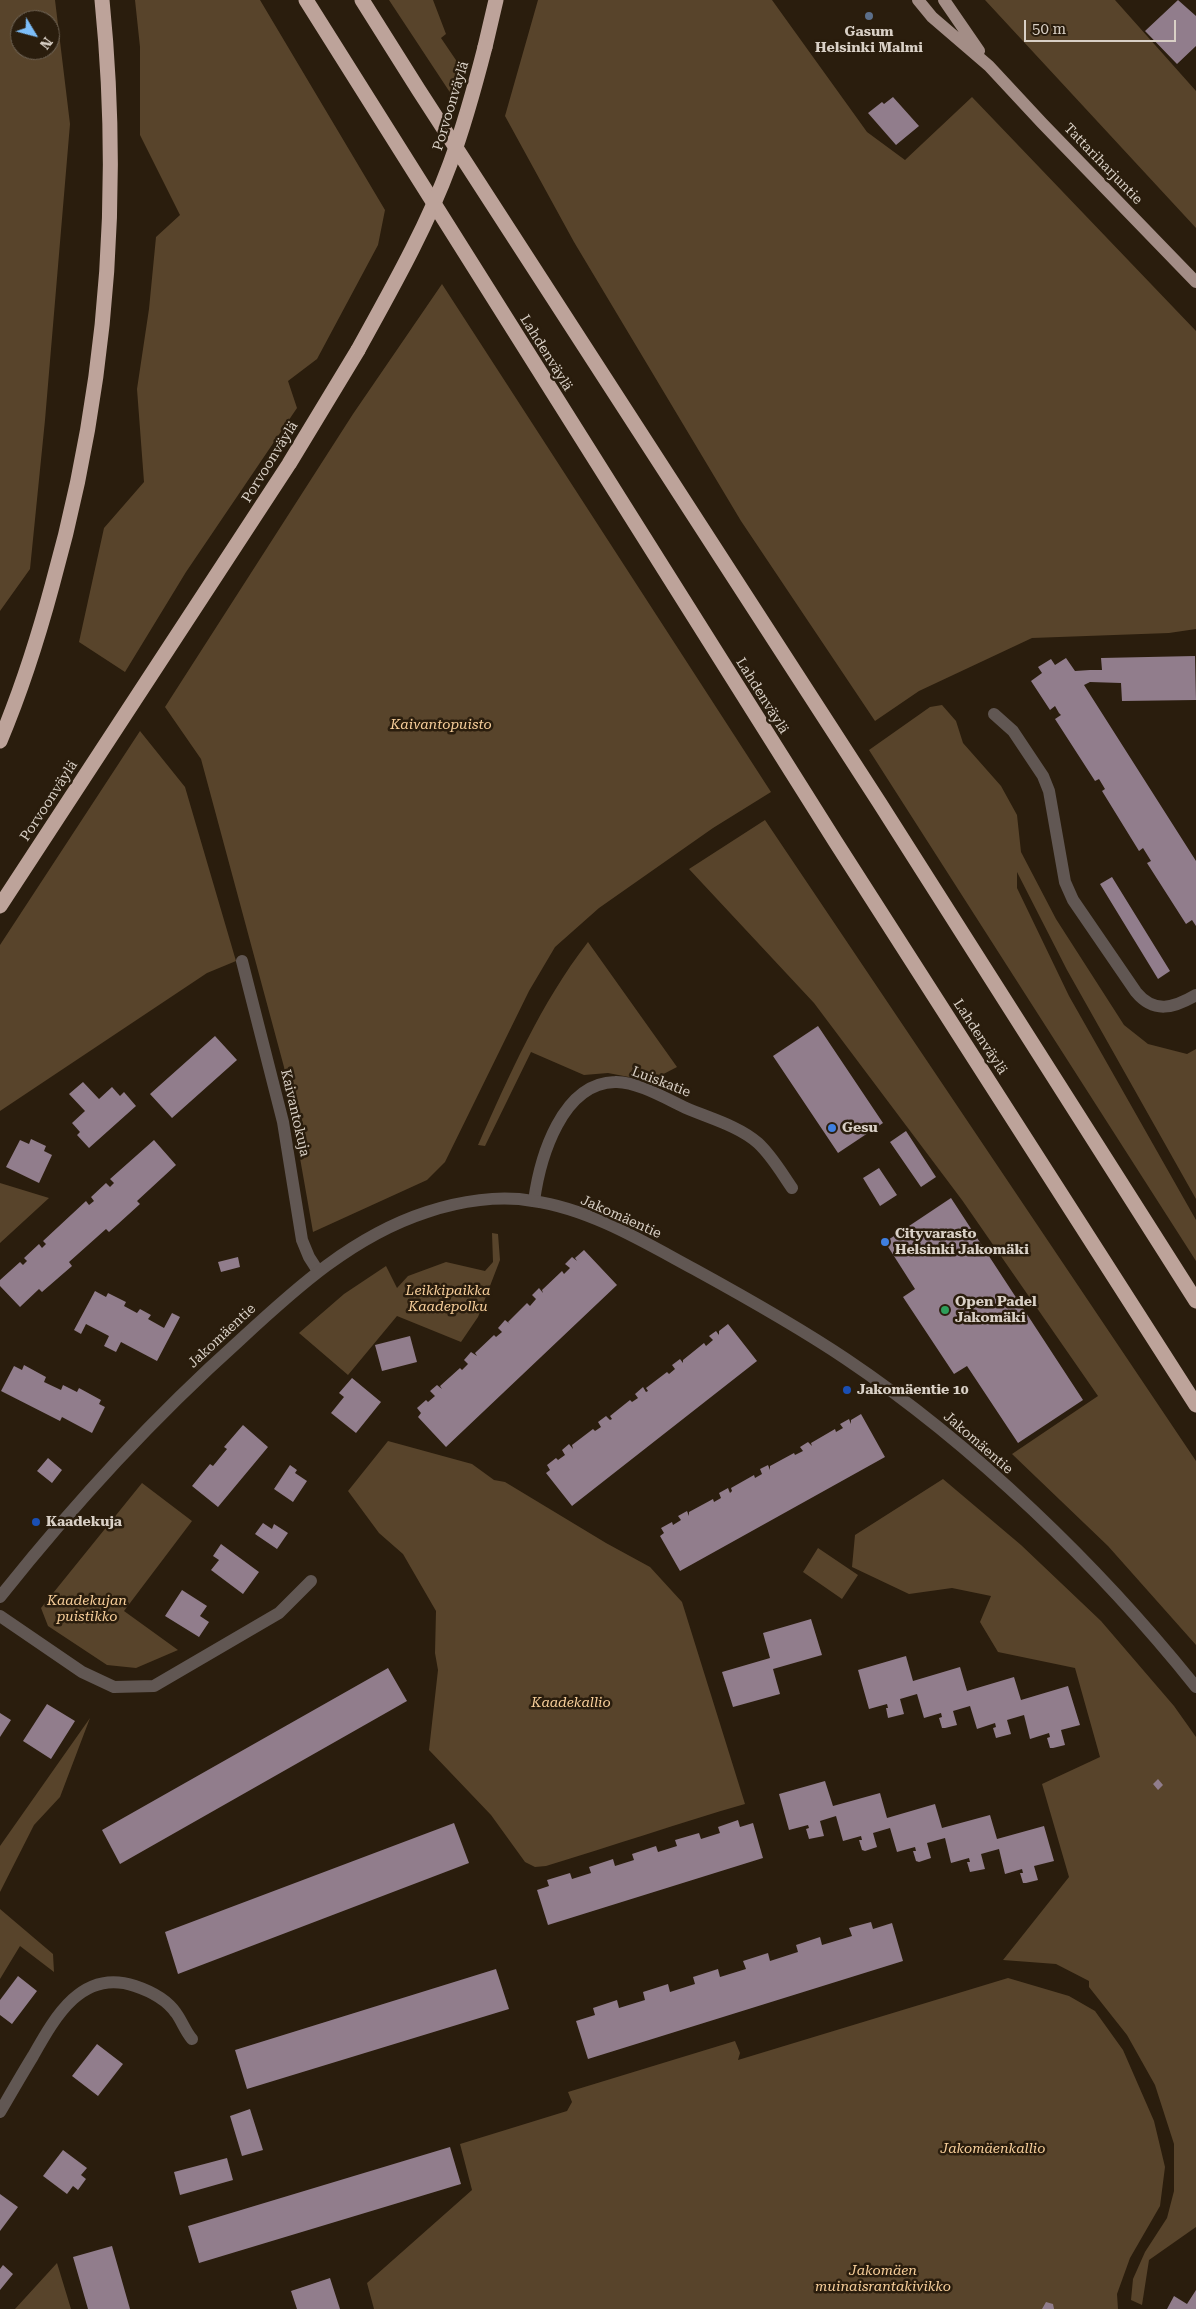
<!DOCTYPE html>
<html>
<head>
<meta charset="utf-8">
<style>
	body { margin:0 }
	#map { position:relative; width:1196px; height:2309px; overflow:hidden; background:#2a1d0d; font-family:"Roboto Serif",serif }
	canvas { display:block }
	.north { position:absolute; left:10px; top:10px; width:50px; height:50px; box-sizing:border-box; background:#2a1d0d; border:1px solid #706557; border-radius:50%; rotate:127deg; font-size:14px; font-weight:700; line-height:20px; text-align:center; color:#d9d0c6 }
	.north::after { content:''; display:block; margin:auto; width:18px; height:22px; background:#7dbef9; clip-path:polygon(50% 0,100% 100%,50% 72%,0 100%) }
	.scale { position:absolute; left:1024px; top:20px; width:152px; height:22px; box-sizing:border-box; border:2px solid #d9d0c6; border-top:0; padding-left:6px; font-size:15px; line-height:18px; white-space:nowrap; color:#d9d0c6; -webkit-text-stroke:4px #2a1d0d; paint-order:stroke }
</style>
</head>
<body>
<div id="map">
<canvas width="1196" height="2309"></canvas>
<div class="north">N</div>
<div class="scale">50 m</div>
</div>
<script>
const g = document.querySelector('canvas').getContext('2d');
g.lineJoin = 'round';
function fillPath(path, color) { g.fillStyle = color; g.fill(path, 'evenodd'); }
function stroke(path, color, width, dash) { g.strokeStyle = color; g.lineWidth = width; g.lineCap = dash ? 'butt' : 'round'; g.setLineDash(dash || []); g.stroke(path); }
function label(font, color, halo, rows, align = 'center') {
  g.font = font + ' "Roboto Serif",serif'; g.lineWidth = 5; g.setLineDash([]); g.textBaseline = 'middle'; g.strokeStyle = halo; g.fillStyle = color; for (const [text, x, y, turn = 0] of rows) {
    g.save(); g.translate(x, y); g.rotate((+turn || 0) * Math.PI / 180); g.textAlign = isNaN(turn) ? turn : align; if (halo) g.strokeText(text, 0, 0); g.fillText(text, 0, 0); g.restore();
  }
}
fillPath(new Path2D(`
	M0,0H55L70,124L45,420L30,569L0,611ZM20,20H50V50H20Z
	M135,0H260L385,210L378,245L317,359L288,381L297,408L186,572L125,672L79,642L104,528L144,482L137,389L149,309L156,237L180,215L140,135V47Z
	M389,0H433L446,34L441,38L462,69L453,97Z
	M538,0H772L867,132L905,160L972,97L1196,331V629L1169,633L1032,638L919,691L875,721L741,521L574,242L505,116Z
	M985,0H1115L1196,91V228Z
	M442,284L771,792L713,828L599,908L555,947L529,991L445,1162L427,1180L313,1232L284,1067L201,759L165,707L353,414Z
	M942,705L956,721L963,743L1001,786L1017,815L1021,852L1056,919L1124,1025L1148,1044L1187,1054L1196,1049V1199L1067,970L1017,872V888L1069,996L1196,1220V1261L869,750L930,707Z
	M140,731L185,787L236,961L207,973L0,1111V945Z
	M765,820L1196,1461V1645L1108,1546L1012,1454L1098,1396L962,1200L814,1003L689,869Z
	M588,942L677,1067L650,1081L608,1073L584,1075L531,1052L485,1146L478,1145C510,1074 540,1004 588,942Z
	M0,1183L49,1198L0,1243Z
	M492,1233L498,1234L500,1260L478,1317L461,1342L397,1316L348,1375L299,1333L344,1294L386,1266L397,1288L408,1276L446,1262L485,1271L493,1262Z
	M388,1441L472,1464L494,1480L505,1482L606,1543L650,1567L682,1602L745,1804C678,1823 613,1846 546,1866L535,1867L525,1862L491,1815L429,1750L438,1670L435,1653L436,1611L403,1554L379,1533L348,1491Z
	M943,1479L1021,1545L1101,1621L1174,1706L1196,1737V2227L1149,2260L1142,2305L1131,2300L1133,2279L1145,2252L1167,2218L1174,2191V2144L1155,2085L1127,2035L1089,1987V1981L1056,1964L1003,1960L1069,1877L1042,1784L1100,1757L1075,1668L998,1652L980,1622L991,1596L952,1588L909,1594L852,1567L855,1535Z
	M142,1483L192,1521L124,1611L178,1650L136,1668L107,1665L48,1626L41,1608Z
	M818,1548L858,1575L842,1599L803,1572Z
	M90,1718L60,1797L34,1825L0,1892V1846Z
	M0,1909L53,1954L54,1972L20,1946L0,1979Z
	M1008,1978L1069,1996L1095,2011L1123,2050L1154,2121L1165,2167L1160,2206L1130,2258L1117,2294L1118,2309H374L367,2283L472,2190L460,2144L567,2111L572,2102L568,2092L735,2041L740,2053L738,2060Z
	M57,2263L71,2309H15Z`), '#58442b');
fillPath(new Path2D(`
	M1178,0L1196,16V46L1177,64L1145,31Z
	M893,97L919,126L896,145L868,113L882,102L884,104Z
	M1195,656L1196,700L1122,701L1121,683L1090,682L1084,685L1196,861V926L1192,920L1186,924L1147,863L1151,861L1143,848L1139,851L1102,791L1105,789L1099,779L1095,781L1055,719L1061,715L1059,713L1055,706L1050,710L1031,681L1042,673L1038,667L1051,659L1055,665L1066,658L1075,671L1090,670H1102L1101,658Z
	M1112,877L1170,971L1158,979L1100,884Z
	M818,1026L883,1123L838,1153L773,1056Z
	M215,1036L237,1060L172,1118L150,1094Z
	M83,1082L99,1099L112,1087L120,1096L124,1092L136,1106L89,1148L77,1135L80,1132L72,1123L85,1111L69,1094Z
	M906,1131L936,1177L921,1187L890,1142Z
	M31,1139L46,1146L44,1151L52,1155L39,1183L6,1167L20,1140L29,1144Z
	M154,1140L176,1165L137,1201L140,1204L118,1224L109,1232L106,1229L69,1262L72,1266L42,1292L39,1289L20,1307L0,1286V1280L20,1262L23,1265L27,1261L24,1258L39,1244L42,1248L46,1244L43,1241L86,1201L89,1205L94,1201L91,1197L106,1183L110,1187L114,1183L110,1179Z
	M879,1168L897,1195L880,1206L863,1178Z
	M951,1198L1083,1400L1018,1443L967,1366L954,1374L903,1297L915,1289L885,1242Z
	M584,1250L617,1285L446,1447L418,1417L421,1413L417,1408L426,1400L428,1402L435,1396L430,1391L437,1385L442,1389L440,1386L460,1368L462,1370L468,1364L464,1360L471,1352L477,1356L475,1353L494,1335L496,1337L502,1332L498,1328L505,1320L510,1324L508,1322L527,1303L530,1306L536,1299L532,1295L539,1288L543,1293L542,1290L562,1271L564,1274L570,1268L565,1264L572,1257L577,1261L575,1258Z
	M238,1257L240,1267L221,1272L218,1262Z
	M95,1291L106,1297L108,1293L126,1302L124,1306L137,1313L140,1309L151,1315L148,1319L164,1328L172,1313L180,1317L157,1361L121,1342L116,1352L104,1346L109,1336L86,1324L81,1334L74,1330Z
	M728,1324L757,1361L572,1506L546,1473L550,1470L547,1465L556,1458L558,1460L565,1455L562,1450L569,1444L573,1449L572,1445L593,1429L595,1431L601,1427L598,1422L606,1416L610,1420L612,1419L610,1416L630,1400L632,1402L638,1398L635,1394L643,1387L646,1392L648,1391L646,1388L667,1372L669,1374L675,1369L672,1365L680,1359L683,1363V1360L704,1343L706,1346L713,1340L709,1336L716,1331L719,1335V1331Z
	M410,1336L417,1362L382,1371L375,1345Z
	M24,1365L46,1377L44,1382L61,1390L63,1385L77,1392L79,1388L101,1400L99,1404L105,1407L92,1433L62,1417L60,1421L1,1391L14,1366L22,1370Z
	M352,1378L381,1402L356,1433L331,1413L344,1397L339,1393Z
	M861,1414L885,1457L680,1571L660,1536L664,1533L661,1528L672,1522L673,1525L681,1520L678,1516L687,1511L689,1516V1512L713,1499L714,1502L721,1498L719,1493L728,1488L730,1493L732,1491L731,1488L754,1475L755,1478L762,1474L760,1469L768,1465L770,1470V1466L794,1453L795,1455L803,1451L800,1447L808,1442L812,1446L811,1443L835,1429L836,1432L843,1428L840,1424L849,1419L851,1424V1420Z
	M243,1425L268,1447L218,1507L192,1486L210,1464L213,1466L227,1449L224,1447Z
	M48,1458L62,1470L52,1483L37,1471Z
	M290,1465L297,1470L295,1473L307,1481L293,1502L274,1489Z
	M263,1523L272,1529L274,1524L288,1533L277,1549L255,1534Z
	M221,1544L259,1572L243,1594L211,1570L219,1560L213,1556Z
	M182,1590L207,1606L200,1616L209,1622L199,1637L165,1616Z
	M811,1619L822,1655L773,1669L780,1694L733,1707L722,1672L770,1658L763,1633Z
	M906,1656L913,1681L960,1667L967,1691L1014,1677L1021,1700L1068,1686L1080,1725L1061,1730L1065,1745L1053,1748H1050L1047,1738L1050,1737L1049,1733L1030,1739L1024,1715L1007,1720L1011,1734L996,1738L993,1728L996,1727L995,1723L977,1729L970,1706L953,1711L957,1725L945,1728H942L939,1718L942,1717L941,1713L924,1718L917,1694L900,1699L904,1714L888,1718L886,1708H888L887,1704L869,1709L858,1670Z
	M388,1668L407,1701L120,1864L102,1830Z
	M47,1704L75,1721L51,1759L23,1741Z
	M0,1713L11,1720L0,1737Z
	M1158,1779L1163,1785L1158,1790L1153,1784Z
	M825,1781L833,1806L880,1793L887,1818L935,1804L942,1828L990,1815L997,1839L1044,1826L1054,1861L1034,1866L1038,1880L1026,1883H1023L1020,1873H1023L1022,1869L1005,1874L999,1849L981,1854L985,1869L970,1872L967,1862H970L969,1858L951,1863L945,1838L927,1843L931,1858L919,1862L916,1861L913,1851H916L915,1847L897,1852L890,1828L873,1833L877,1847L865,1851L862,1850L859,1840H862L861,1836L843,1841L836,1816L820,1821L824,1836L809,1839L806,1829L809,1828L808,1825L789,1830L779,1794Z
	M738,1820L740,1827L753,1823L763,1858L548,1925L537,1890L549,1886L547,1880L570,1873L572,1879L591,1873L589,1867L613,1859L615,1866L634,1860L632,1854L656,1846L658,1852L677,1846L675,1840L699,1833L701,1839L720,1833L718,1827Z
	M454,1823L469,1863L178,1974L165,1932Z
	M871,1922L873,1929L892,1923L903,1961L588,2059L576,2021L595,2015L593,2008L617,2000L619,2008L645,2000L643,1992L668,1984L670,1992L695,1984L693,1977L718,1969L720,1977L746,1969L743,1961L768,1953L770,1961L798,1952L796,1945L820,1937L822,1945L852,1936L849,1928Z
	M496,1969L509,2009L247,2089L235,2050Z
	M18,1976L37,1991L12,2024L0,2015V2000Z
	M97,2044L123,2064L98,2096L72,2076Z
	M250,2109L263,2150L242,2156L230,2116Z
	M450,2147L461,2184L199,2263L188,2226Z
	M63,2150L87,2168L81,2175L86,2179L78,2190L73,2186L67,2194L43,2176Z
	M227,2158L233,2180L180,2195L174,2172Z
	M0,2194L18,2207L0,2231Z
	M112,2246L130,2309H88L73,2257Z
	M3,2265L13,2274L0,2290V2269Z
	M330,2278L340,2309H297L291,2291Z
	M1196,2290V2309H1167L1174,2296L1187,2304Z
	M1046,2302L1053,2304L1054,2309H1042Z`), '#917d8c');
stroke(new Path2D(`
	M994,714L1013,731L1043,776L1049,791L1065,882L1073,900L1136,992C1154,1014 1174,1008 1196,995
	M242,961L283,1122L302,1240L309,1257L318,1271
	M534,1201C540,1157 562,1083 615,1082C636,1081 667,1099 686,1108C709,1118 739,1126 758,1143C772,1156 781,1172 792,1188
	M0,1616L82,1672L114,1687L154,1686L279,1613L311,1581
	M0,2112C11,2093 22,2074 33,2056C55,2017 82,1968 135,1986C150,1991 167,2000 176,2013C182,2021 185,2031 192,2039`), '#615753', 12);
stroke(new Path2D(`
	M0,1597C73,1505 152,1419 240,1340C296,1288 353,1236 427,1212C460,1201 499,1195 533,1201C590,1209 644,1242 694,1269C745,1297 797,1326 846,1359C974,1445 1100,1567 1196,1687`), '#615753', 12);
stroke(new Path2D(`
	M918,0L932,17L989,66L1042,123L1196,282
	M944,0L979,51`), '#a38d86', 12);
stroke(new Path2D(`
	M306,0L835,841L1196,1405
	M362,0L418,89L879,802L1196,1301
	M485,47L496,0
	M0,741C21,691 38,638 52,586C106,395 122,198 102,0
	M0,906L289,464L358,350`), '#bda39a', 15);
stroke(new Path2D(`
	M358,350C391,290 426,229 450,164C464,126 475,86 485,47`), '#bda39a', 15);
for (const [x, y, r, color] of [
	[869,16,5,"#5c6f8a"],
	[832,1128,5,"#3f7fe0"],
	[885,1242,5,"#3f7fe0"],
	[945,1310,5,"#2e9e5b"],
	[847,1390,5,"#1a4fb4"],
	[36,1522,5,"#1a4fb4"]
]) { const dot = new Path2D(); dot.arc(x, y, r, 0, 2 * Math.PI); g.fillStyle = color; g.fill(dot); stroke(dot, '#2a1d0d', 2); }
label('bold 14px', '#d9d0c6', '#2a1d0d', [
	["Gasum",869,32,"center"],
	["Helsinki Malmi",869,48,"center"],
	["Gesu",842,1128],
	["Cityvarasto",895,1234],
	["Helsinki Jakomäki",895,1250],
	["Open Padel",955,1302],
	["Jakomäki",955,1318],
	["Jakomäentie 10",857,1390],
	["Kaadekuja",46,1522]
], 'left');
label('14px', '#d9d0c6', '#2a1d0d', [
	["Porvoonväylä",451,106,-73],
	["Tattariharjuntie",1103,164,46],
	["Lahdenväylä",546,353,58],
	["Porvoonväylä",270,462,-58],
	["Lahdenväylä",762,696,58],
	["Porvoonväylä",49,801,-57],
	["Lahdenväylä",980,1037,57],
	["Luiskatie",661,1082,21],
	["Kaivantokuja",295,1113,77],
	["Jakomäentie",621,1217,24],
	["Jakomäentie",222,1336,-43],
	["Jakomäentie",978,1443,41]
]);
label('italic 14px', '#f8cf9b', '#2a1d0d', [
	["Kaivantopuisto",441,725],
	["Leikkipaikka",448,1291],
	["Kaadepolku",448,1307],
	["Kaadekujan",87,1601],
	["puistikko",87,1617],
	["Kaadekallio",571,1703],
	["Jakomäenkallio",993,2149],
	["Jakomäen",883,2271],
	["muinaisrantakivikko",883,2287]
]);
</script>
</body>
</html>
